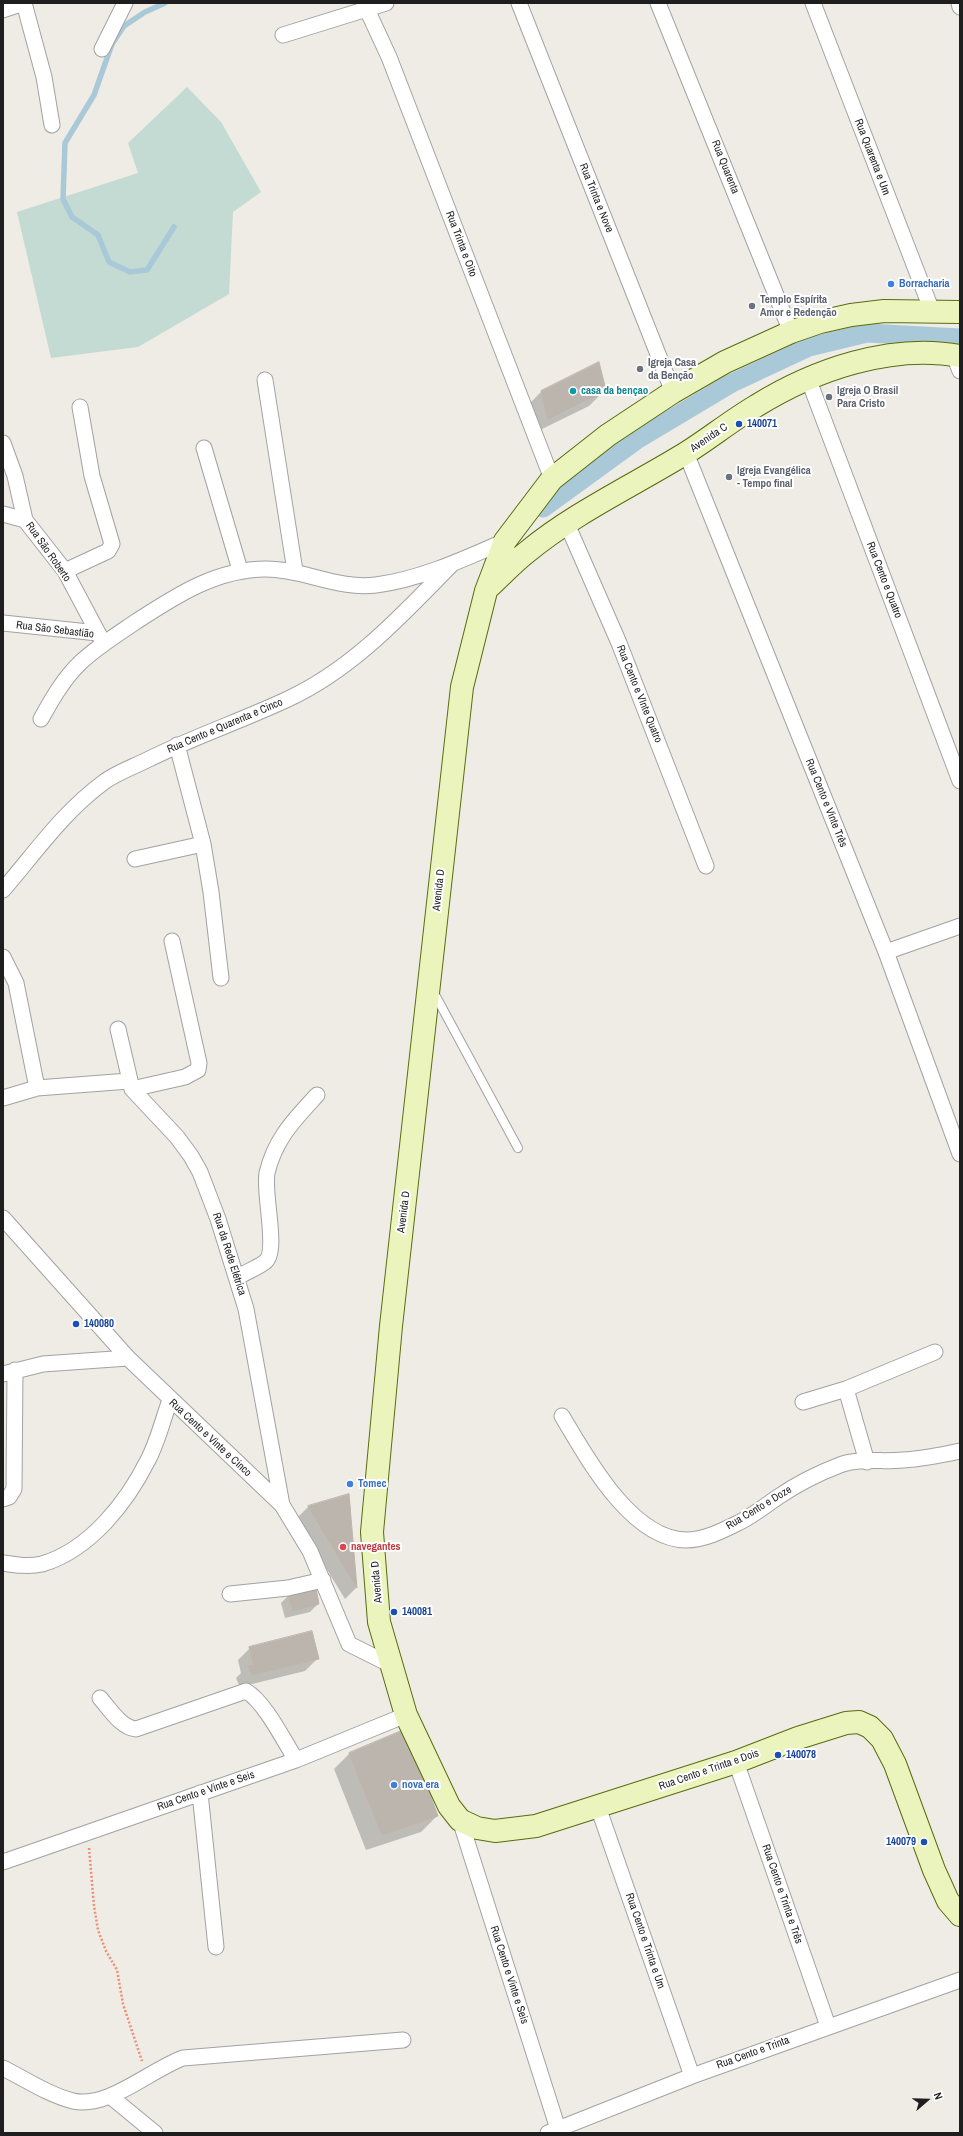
<!DOCTYPE html>
<html>
<head>
<meta charset="utf-8">
<style>
	body { margin:0 }
	#map { position:relative; width:963px; height:2136px; overflow:hidden; background:#eeece5; font-family:"Archivo Narrow",sans-serif }
	canvas { display:block }
	.frame { position:absolute; inset:0; border:4px solid #1e1e1e; pointer-events:none }
	.north { position:absolute; left:907px; top:2080px; width:40px; height:40px; -webkit-text-stroke:3px #fff; paint-order:stroke; rotate:70deg; font-size:11px; font-weight:700; line-height:16px; text-align:center; color:#1e1e1e }
	.north::after { content:''; display:block; margin:auto; width:14px; height:18px; background:#1e1e1e; clip-path:polygon(50% 0,100% 100%,50% 72%,0 100%) }
</style>
</head>
<body>
<div id="map">
<canvas width="963" height="2136"></canvas>
<div class="frame"></div>
<div class="north">N</div>
</div>
<script>
const g = document.querySelector('canvas').getContext('2d');
g.lineJoin = 'round';
function fillPath(path, color) { g.fillStyle = color; g.fill(path, 'evenodd'); }
function stroke(path, color, width, dash) { g.strokeStyle = color; g.lineWidth = width; g.lineCap = dash ? 'butt' : 'round'; g.setLineDash(dash || []); g.stroke(path); }
function label(font, color, halo, rows, align = 'center') {
  g.font = font + ' "Archivo Narrow",sans-serif'; g.lineWidth = 4; g.setLineDash([]); g.textBaseline = 'middle'; g.strokeStyle = halo; g.fillStyle = color; for (const [text, x, y, turn = 0] of rows) {
    g.save(); g.translate(x, y); g.rotate((+turn || 0) * Math.PI / 180); g.textAlign = isNaN(turn) ? turn : align; if (halo) g.strokeText(text, 0, 0); g.fillText(text, 0, 0); g.restore();
  }
}
fillPath(new Path2D(`
	M187,87L221,122L261,192L233,212L229,294L138,347L51,358L17,212L138,173L128,143Z`), '#c3dbd2');
fillPath(new Path2D(`
	M605,390L589,406L532,434L525,408L541,392Z
	M348,1496L356,1588L345,1599L296,1519L308,1507Z
	M289,1595L318,1604L310,1612L285,1618L281,1603Z
	M250,1648L317,1659L305,1671L240,1687L236,1678L241,1673L238,1660Z
	M350,1753L437,1816L421,1832L366,1850L334,1769Z`), '#0003');
stroke(new Path2D(`
	M165,3L145,12L124,26L112,44L94,95L65,143L63,199L72,217L98,235L109,262L130,272L147,270L174,227`), '#a9c9d8', 5.5);
stroke(new Path2D(`
	M543,508L638,439L730,384L809,347L867,333L960,338`), '#a9c9d8', 19);
const building = new Path2D(`
	M599,362L606,390L548,419L541,391Z
	M349,1494L357,1588L308,1506Z
	M316,1588L319,1604L293,1611L288,1594Z
	M312,1631L319,1659L252,1675L248,1666L254,1665L249,1647Z
	M406,1729L438,1816L382,1835L349,1753Z`);
fillPath(building, '#bbb5ae');
stroke(building, '#bfb4a9', 1);
const lane = new Path2D(`
	M433,991L518,1148`);
const street = new Path2D(`
	M24,3L44,77L52,125
	M364,3L389,57L552,479
	M519,3L673,392
	M658,3L791,332
	M813,3L932,311
	M959,3L960,7
	M3,10L24,3
	M283,35L386,3
	M102,49L125,3
	M954,355L960,371
	M808,378L960,781
	M265,380L295,571
	M3,443L15,476L25,520L65,571L98,633
	M204,448L240,570
	M686,453L886,952L960,1154
	M3,514L25,520
	M567,524L619,643L706,866
	M65,571L108,551L112,544L92,476L80,407
	M3,623L98,633L102,640
	M41,719C52,699 64,678 81,662C98,646 118,634 137,621C177,595 217,569 266,569C304,569 338,590 376,585C421,579 464,559 505,541
	M177,745L203,844L211,892L221,978
	M135,859L203,844
	M3,890C35,853 63,812 104,782C116,773 133,767 147,760C193,737 241,721 288,699C353,669 403,614 452,564
	M886,952L960,926
	M3,957L16,983L37,1088
	M118,1029L132,1089L177,1137L191,1156L200,1172L218,1219L246,1309L282,1505
	M132,1089L185,1077L198,1070L199,1063L172,941
	M3,1098L37,1088L129,1081
	M3,1218L128,1358L282,1505L310,1551L349,1644L393,1666
	M238,1277C246,1272 257,1268 265,1262C279,1252 263,1194 267,1173C275,1139 294,1120 317,1095
	M3,1374L43,1364L128,1358
	M846,1389L867,1462
	M803,1402L846,1389L935,1352
	M562,1416C587,1458 631,1539 686,1540C705,1540 724,1530 740,1522C754,1515 766,1505 778,1497C797,1484 819,1473 840,1465C859,1458 883,1462 903,1460C922,1459 942,1455 960,1451
	M3,1499L9,1497L14,1489L15,1370
	M3,1563C16,1565 29,1567 42,1564C90,1550 127,1502 148,1460C158,1441 163,1419 170,1400
	M230,1594L288,1588L323,1580
	M100,1698C109,1708 121,1728 136,1729L246,1691C265,1702 284,1741 296,1760
	M736,1762L828,2026
	M200,1793L216,1947
	M598,1807L692,2076
	M460,1820L558,2129
	M3,1862L296,1760L406,1715
	M3,2068C25,2079 49,2095 73,2101C108,2109 150,2070 183,2058L403,2040
	M110,2096L155,2133
	M548,2133L692,2076L960,1980`);
const secondary = new Path2D(`
	M960,312L884,311L851,315L820,322L791,332L725,362L673,392L608,435L552,479L505,541L486,591L462,687L391,1326L372,1532L379,1622L406,1715L449,1806L460,1820L477,1828L495,1831L536,1826L736,1762L798,1738L846,1723L859,1722L870,1727L882,1739L895,1764L934,1870L948,1901L960,1915
	M489,587C502,575 514,562 527,552C574,513 634,485 686,453C710,438 732,420 756,406C814,370 891,343 960,356`);
stroke(lane, '#a2a2a2', 10);
stroke(street, '#a2a2a2', 17);
stroke(secondary, '#596c0e', 24);
stroke(new Path2D(`
	M89,1848L94,1906L98,1930L106,1951L117,1970L123,2004L142,2061`), '#ee8e77', 2.5, [2, 2]);
stroke(lane, '#fff', 8);
stroke(street, '#fff', 15);
stroke(secondary, '#ecf4bd', 22);
for (const [x, y, r, color] of [
	[891,284,4,"#3f7fe0"],
	[752,306,4,"#6b7280"],
	[640,369,4,"#6b7280"],
	[573,391,4,"#0f9aa8"],
	[829,397,4,"#6b7280"],
	[739,424,4,"#1a4fb4"],
	[729,477,4,"#6b7280"],
	[76,1324,4,"#1a4fb4"],
	[350,1484,4,"#3f7fe0"],
	[343,1547,4,"#e0444e"],
	[394,1612,4,"#1a4fb4"],
	[778,1755,4,"#1a4fb4"],
	[394,1785,4,"#3f7fe0"],
	[924,1842,4,"#1a4fb4"]
]) { const dot = new Path2D(); dot.arc(x, y, r, 0, 2 * Math.PI); g.fillStyle = color; g.fill(dot); stroke(dot, '#fff', 1.5); }
label('11px', '#1e1e1e', '#fff', [
	["Rua Quarenta e Um",872,157,69],
	["Rua Quarenta",725,167,68],
	["Rua Trinta e Nove",596,198,68],
	["Rua Trinta e Oito",461,244,69],
	["Avenida C",709,438,-34],
	["Rua São Roberto",48,552,55],
	["Rua Cento e Quatro",884,580,69],
	["Rua São Sebastião",55,630,7],
	["Rua Cento e VInte Quatro",639,694,68],
	["Rua Cento e Quarenta e Cinco",225,726,-23],
	["Rua Cento e Vinte Três",826,803,68],
	["Avenida D",439,890,-84],
	["Avenida D",404,1212,-83],
	["Rua da Rede Elétrica",229,1254,72],
	["Rua Cento e Vinte e Cinco",210,1438,43],
	["Rua Cento e Doze",759,1508,-31],
	["Avenida D",377,1582,-95],
	["Rua Cento e Trinta e Dois",709,1770,-19],
	["Rua Cento e Vinte e Seis",206,1791,-19],
	["Rua Cento e Trinta e Três",782,1894,71],
	["Rua Cento e Trinta e Um",645,1941,71],
	["Rua Cento e Vinte e Seis",509,1975,72],
	["Rua Cento e Trinta",753,2053,-20]
]);
label('bold 11px', '#366cbe', '#fff', [
	["Borracharia",899,284],
	["Tomec",358,1484],
	["nova era",402,1785]
], 'left');
label('bold 11px', '#5b616d', '#fff', [
	["Templo Espírita",760,300],
	["Amor e Redenção",760,313],
	["Igreja Casa",648,363],
	["da Benção",648,376],
	["Igreja O Brasil",837,391],
	["Para Cristo",837,404],
	["Igreja Evangélica",737,471],
	["- Tempo final",737,484]
], 'left');
label('bold 11px', '#0d838f', '#fff', [
	["casa da bençao",581,391]
], 'left');
label('bold 11px', '#164399', '#fff', [
	["140071",747,424],
	["140080",84,1324],
	["140081",402,1612],
	["140078",786,1755],
	["140079",916,1842,"right"]
], 'left');
label('bold 11px', '#be3a42', '#fff', [
	["navegantes",351,1547]
], 'left');
</script>
</body>
</html>
